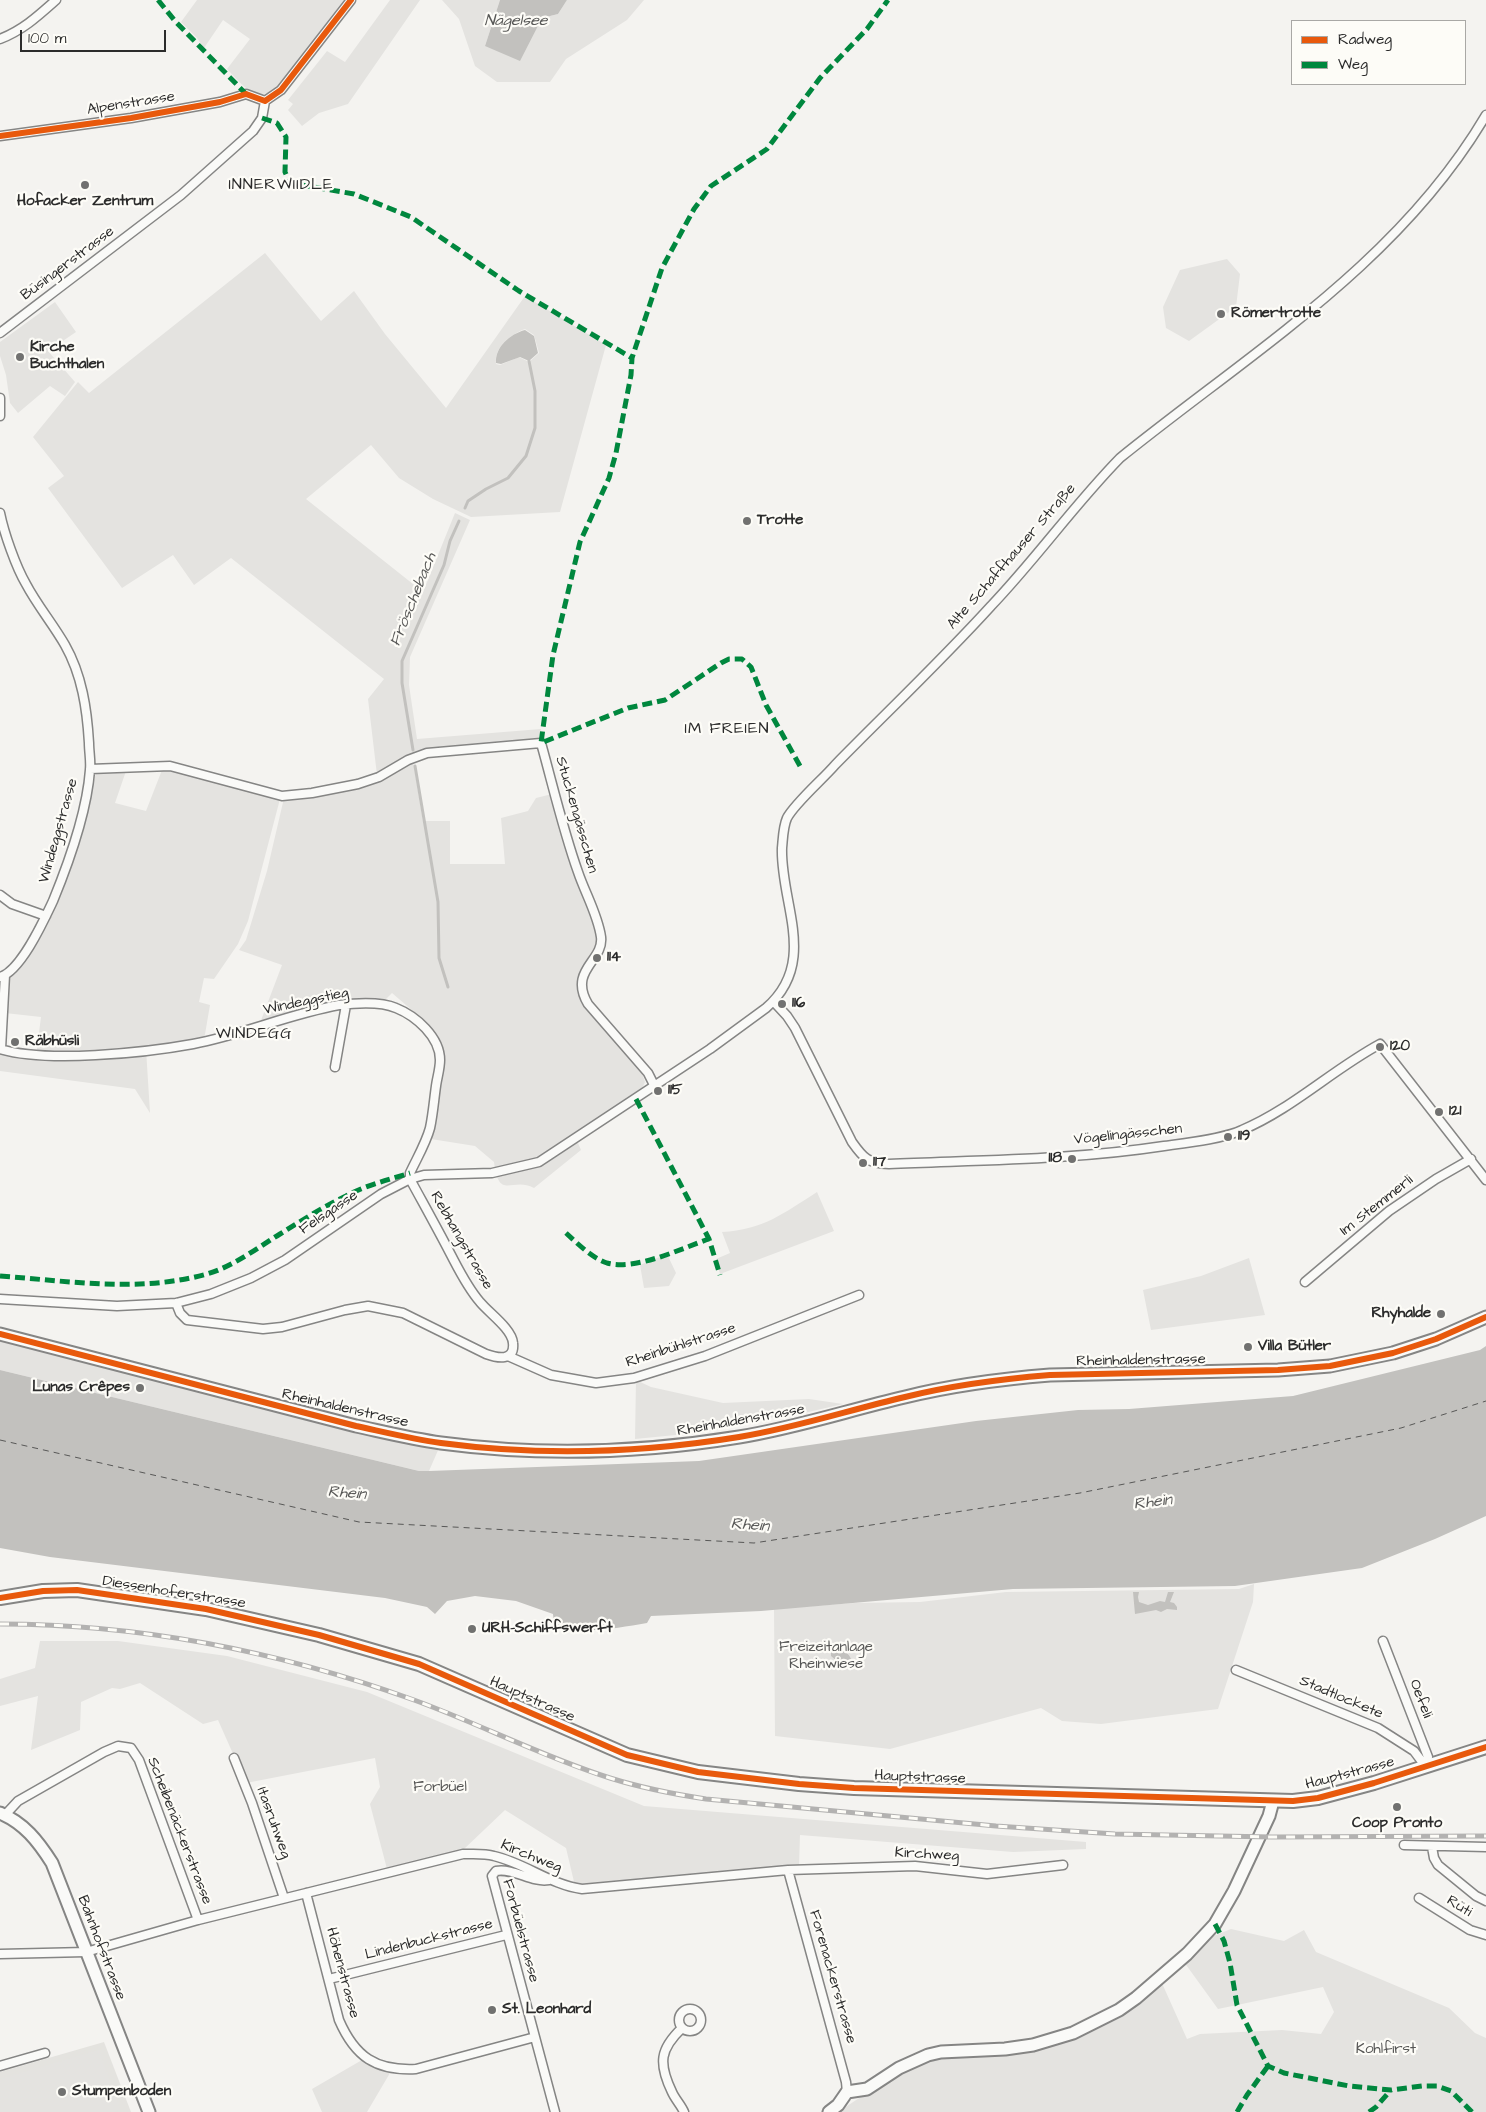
<!DOCTYPE html>
<html>
<head>
<meta charset="utf-8">
<style>
	body { margin:0 }
	#map { position:relative; width:1486px; height:2112px; overflow:hidden; background:#f4f3f0; font-family:"Architects Daughter",sans-serif }
	canvas { display:block }
	.legend { position:absolute; left:1291px; top:20px; width:175px; height:65px; box-sizing:border-box; background:#fdfcf7; border:1px solid #a9a8a5; margin:0; padding:6px 9px; list-style:none; font-size:15px; color:#2b2b2b }
	.legend li { display:flex; align-items:center; gap:10px; height:25px }
	.legend b { width:25px; border:1px solid #a9a8a5 }
	.scale { position:absolute; left:20px; top:30px; width:146px; height:22px; box-sizing:border-box; border:2px solid #2b2b2b; border-top:0; padding-left:6px; font-size:15px; line-height:18px; white-space:nowrap; color:#2b2b2b; -webkit-text-stroke:4px #fdfcf7; paint-order:stroke }
</style>
</head>
<body>
<div id="map">
<canvas width="1486" height="2112"></canvas>
<ul class="legend">
<li><b style="height:6px;background:#e8590c"></b>Radweg</li>
<li><b style="height:6px;background:#00873e"></b>Weg</li>
</ul>
<div class="scale">100 m</div>
</div>
<script>
const g = document.querySelector('canvas').getContext('2d');
g.lineJoin = 'round';
function fillPath(path, color) { g.fillStyle = color; g.fill(path, 'evenodd'); }
function stroke(path, color, width, dash) { g.strokeStyle = color; g.lineWidth = width; g.lineCap = dash ? 'butt' : 'round'; g.setLineDash(dash || []); g.stroke(path); }
function label(font, color, halo, rows, align = 'center') {
  g.font = font + ' "Architects Daughter",sans-serif'; g.lineWidth = 4.5; g.setLineDash([]); g.textBaseline = 'middle'; g.strokeStyle = halo; g.fillStyle = color; for (const [text, x, y, turn = 0] of rows) {
    g.save(); g.translate(x, y); g.rotate((+turn || 0) * Math.PI / 180); g.textAlign = isNaN(turn) ? turn : align; if (halo) g.strokeText(text, 0, 0); g.fillText(text, 0, 0); g.restore();
  }
}
fillPath(new Path2D(`
	M104,2042L131,2112H0V2072Z`), '#e4e3df');
fillPath(new Path2D(`
	M197,0H348C335,18 285,87 268,93C251,99 237,79 227,69L250,39L223,20L204,48L197,38L181,22Z
	M390,0H420L348,104L319,113L302,126L288,110L293,104L288,100L327,51L345,62Z
	M442,0H500L485,46L542,18L558,14L567,0H644L627,20L566,59L550,82H497L475,66L459,19Z
	M265,253L321,321L354,291L385,334L446,408L525,296L606,345L560,512L471,517L433,499L399,478L371,445L306,499L423,592L455,513L470,520L410,657L409,685L417,739L541,729L539,739L418,750L377,775L368,699L384,679L231,558L194,585L173,555L122,588L48,488L64,476L33,437L78,382L89,393ZM525,329L534,335L539,353L529,362L519,357L500,365L496,364C494,347 511,334 525,329Z
	M1227,259L1240,274L1236,307L1189,341L1166,328L1163,307L1180,270Z
	M55,302L76,332L48,351L75,382L65,396L50,386L18,413L10,403L6,375L0,356V342Z
	M413,761L423,821H450V864H505L501,818L528,811L536,798L552,794C560,820 566,846 575,871C581,891 596,917 597,937C599,963 566,970 583,1004L641,1070L645,1082L641,1091L575,1136L581,1150L534,1188C512,1176 499,1202 494,1162L475,1146L431,1139L442,1052L428,1024L392,993L382,1003L344,1000L260,1023L282,965L239,950L246,940L267,871L284,798L355,788Z
	M162,770L172,771L280,799L248,921L238,944L214,979L204,978L199,1002L210,1005L204,1040L146,1049L150,1113L135,1089L0,1071V1051L36,1056L41,1017L5,1013L8,978C60,933 79,837 96,773L126,771L115,803L146,811Z
	M817,1192L834,1231L720,1274L716,1259L730,1253L722,1232C763,1230 784,1213 817,1192Z
	M667,1254L676,1273L669,1286L644,1288L640,1265Z
	M1249,1258L1265,1315L1151,1330L1143,1290L1201,1276Z
	M0,1341L372,1434L439,1448L429,1471H419L0,1370Z
	M636,1380L651,1387L723,1403L809,1399L843,1404L791,1416L788,1414L706,1432L635,1439Z
	M1254,1584L1253,1602L1218,1709L1101,1724L1062,1721L1041,1708L890,1749L775,1736L774,1609L854,1603L920,1602L1006,1592L1239,1589Z
	M40,1641H118L227,1656L367,1692L644,1806L1086,1842V1849L1013,1852L800,1835L799,1866L596,1887L575,1886L566,1848L505,1810L464,1849L387,1869L370,1804L380,1787L375,1758L246,1783L218,1720L203,1724L140,1683L120,1689L112,1688L81,1702L80,1730L31,1750L38,1696L0,1706V1679L35,1668Z
	M1231,1929L1284,1941L1304,1930L1316,1952L1449,2008L1475,2033L1486,2038V2112H838L903,2069L938,2056L994,2054L1060,2044L1122,2012L1161,1981L1187,2039L1200,2034L1282,2030L1321,2034L1334,2012L1323,1987L1218,2009L1184,1962L1211,1937Z
	M99,2050L121,2110L114,2112H0V2079Z
	M362,2060L390,2073L367,2112H322L312,2089Z`), '#e4e3e0');
fillPath(new Path2D(`
	M500,0H567L558,14L542,18L520,61L485,46Z
	M525,330L534,336L538,353L529,361L520,357L501,364L496,363C495,347 510,334 525,330Z
	M1486,1346V1516L1435,1539L1362,1568L1235,1586L1013,1589L761,1611L651,1616L647,1623C617,1628 584,1635 554,1625L553,1614L516,1601L475,1596L447,1601L435,1614L427,1607L385,1598L50,1557L0,1548V1370L419,1471H429L699,1461L976,1421L1078,1410L1129,1409L1293,1396L1480,1350Z
	M1133,1592H1139L1138,1597L1139,1602L1148,1605L1160,1601L1165,1602L1168,1592H1174L1170,1602L1174,1603L1177,1607V1610L1167,1609L1161,1612L1156,1610L1135,1614Z
	M838,1648C845,1651 850,1654 852,1662C843,1667 838,1662 831,1656V1649Z`), '#c2c1be');
stroke(new Path2D(`
	M465,508L468,501L486,489L508,478L526,456L535,428V391L529,361
	M413,750L402,683V661L444,565L450,541L459,521
	M415,766L438,902L439,958L448,987`), '#c2c1be', 3);
stroke(new Path2D(`
	M0,1440L359,1522L754,1543L1080,1493L1401,1428L1486,1401`), '#585857', 1, [6, 5]);
const street = new Path2D(`
	M0,39C23,30 38,16 56,0
	M0,136L131,118L220,102L246,94L265,101
	M0,333L181,195L253,131L262,118L265,101L281,90L351,0
	M0,398V416
	M0,513C4,533 16,567 26,584C37,605 53,624 65,645C82,675 87,709 89,743C89,752 91,761 90,770C87,811 69,862 53,901C44,920 21,971 0,977
	M90,769L170,766L282,796L312,793L358,784L379,777L408,760L427,753L541,743C553,786 563,830 578,872C585,893 598,915 601,937C604,961 568,970 588,1004L648,1073L654,1085
	M0,895L12,904L46,916
	M774,1002L787,1016L795,1028L852,1142C864,1159 868,1163 889,1164C981,1160 1073,1160 1164,1146C1186,1143 1223,1139 1242,1130C1292,1109 1332,1070 1380,1044L1486,1180
	M0,1049C46,1063 144,1053 193,1044C242,1035 289,1014 339,1005C356,1003 380,1001 396,1008C416,1016 440,1037 440,1060C440,1069 437,1078 436,1086C434,1100 433,1114 430,1128C426,1143 417,1158 410,1173V1179C423,1203 437,1228 450,1253C459,1270 467,1287 480,1302C489,1313 512,1329 513,1343C515,1362 497,1358 486,1354L403,1313L368,1306L345,1310L282,1327L263,1329L187,1320L180,1313L176,1303
	M1,1049L5,975
	M335,1067L346,1005
	M1305,1282L1389,1211L1436,1179L1471,1159
	M0,1299L117,1306L176,1303L211,1294L251,1278L285,1260L381,1194L410,1179L424,1175L492,1173L539,1162L710,1049L766,1008C819,962 780,903 782,848C783,838 783,827 787,818C795,803 823,779 835,765C887,712 941,661 991,606C1036,559 1074,505 1120,458C1250,353 1399,263 1486,115
	M508,1356L551,1375L596,1383L634,1378L705,1356L859,1295
	M1383,1641L1428,1757L1426,1767
	M1236,1670L1378,1728L1414,1751L1426,1767
	M234,1758L252,1803L284,1898
	M5,1815L18,1801L104,1752L118,1746L131,1748L139,1760L198,1920
	M1404,1845L1486,1847
	M1432,1847L1434,1858L1438,1865L1476,1896L1486,1901
	M788,1870L846,2082L847,2092
	M549,1880C531,1883 515,1868 496,1871L492,1876L555,2112
	M306,1893L339,2020C355,2057 376,2071 416,2069L535,2037
	M1419,1898L1470,1930L1486,1935
	M0,1954L86,1952L198,1920L463,1854C474,1854 484,1853 494,1856C525,1863 551,1885 582,1889L788,1870L915,1866L987,1874L1063,1865
	M329,1979L506,1935
	M679 2020a11 11 0 1 1 22 0a11 11 0 1 1-22 0Z
	M682,2028C660,2049 658,2063 672,2092C675,2099 681,2105 684,2112
	M0,2066L45,2053`);
const secondary = new Path2D(`
	M0,1334L356,1426C384,1432 412,1439 441,1443C539,1456 641,1453 739,1437C795,1428 849,1410 905,1397C953,1385 1001,1379 1050,1375L1278,1370L1330,1366L1393,1353L1436,1339L1486,1317
	M0,1813C24,1823 38,1841 52,1863L149,2112
	M829,2112L838,2105L847,2092L867,2089L899,2068L928,2055L941,2052L1005,2049L1033,2045L1073,2033L1119,2010L1136,1998L1187,1954L1215,1924L1234,1891L1269,1816L1273,1801`);
const primary = new Path2D(`
	M0,1598L43,1591L77,1590L206,1609L319,1635L419,1664L627,1755L698,1772L799,1784L854,1788L1293,1801L1318,1798L1374,1783L1486,1747`);
stroke(street, '#858584', 11);
stroke(secondary, '#858584', 15);
stroke(primary, '#858584', 16);
stroke(street, '#fafaf8', 8);
stroke(secondary, '#fafaf8', 11);
stroke(primary, '#fafaf8', 12);
const rail = new Path2D(`
	M0,1624C141,1624 281,1652 414,1700C480,1724 543,1757 610,1778C642,1788 673,1794 706,1799L996,1826L1115,1834L1272,1837L1486,1836`);
stroke(rail, '#b3b2b1', 5);
stroke(rail, '#fdfcf7', 3, [9]);
stroke(new Path2D(`
	M158,0L175,21L246,94
	M262,118L277,123L286,137L285,172L290,183L354,194L411,217L519,291L632,358
	M800,766L766,705L751,667L742,659H729L721,663L665,700L628,708L541,743L553,655L580,542L609,478L616,453L631,375L632,358L662,268L694,209L711,186L767,149L820,78L867,29L888,0
	M636,1099L709,1239L720,1275
	M566,1233C578,1244 592,1258 607,1263C636,1271 682,1248 709,1239
	M0,1276C70,1281 138,1293 207,1274C234,1266 257,1248 280,1234C301,1221 323,1207 346,1196C366,1185 388,1180 410,1173
	M1215,1924L1224,1941L1230,1963L1237,2005L1268,2066L1284,2073L1349,2086L1391,2090L1422,2086H1437L1451,2091L1472,2112
	M1237,2112L1247,2095L1268,2066
	M1369,2112L1376,2107L1391,2090`), '#00873e', 5, [10, 5]);
stroke(new Path2D(`
	M0,136L131,118L220,102L246,94L265,101L281,90L351,0
	M0,1334L356,1426C384,1432 412,1439 441,1443C539,1456 641,1453 739,1437C795,1428 849,1410 905,1397C953,1385 1001,1379 1050,1375L1278,1370L1330,1366L1393,1353L1436,1339L1486,1317
	M0,1598L43,1591L77,1590L206,1609L319,1635L419,1664L627,1755L698,1772L799,1784L854,1788L1293,1801L1318,1798L1374,1783L1486,1747`), '#e8590c', 6);
for (const [x, y, r, color] of [
	[85,185,5,"#717170"],
	[1221,314,5,"#717170"],
	[20,357,5,"#717170"],
	[747,521,5,"#717170"],
	[597,958,5,"#717170"],
	[782,1004,5,"#717170"],
	[15,1042,5,"#717170"],
	[1380,1047,5,"#717170"],
	[658,1091,5,"#717170"],
	[1439,1112,5,"#717170"],
	[1228,1137,5,"#717170"],
	[1072,1159,5,"#717170"],
	[863,1163,5,"#717170"],
	[1441,1314,5,"#717170"],
	[1248,1347,5,"#717170"],
	[140,1388,5,"#717170"],
	[472,1629,5,"#717170"],
	[1397,1807,5,"#717170"],
	[492,2010,5,"#717170"],
	[62,2092,5,"#717170"]
]) { const dot = new Path2D(); dot.arc(x, y, r, 0, 2 * Math.PI); g.fillStyle = color; g.fill(dot); stroke(dot, '#fdfcf7', 2); }
label('15px', '#2b2b2b', '#fdfcf7', [
	["Alpenstrasse",131,104,-9],
	["Büsingerstrasse",68,264,-37],
	["Alte Schaffhauser Straße",1012,557,-49],
	["Stuckengässchen",576,815,74],
	["Windeggstrasse",59,831,-74],
	["Windeggstieg",306,1002,-12],
	["Vögelingässchen",1128,1135,-6],
	["Im Stemmerli",1377,1206,-38],
	["Felsgasse",329,1213,-34],
	["Rebhangstrasse",461,1241,60],
	["Rheinbühlstrasse",681,1346,-18],
	["Rheinhaldenstrasse",1141,1361,-1],
	["Rheinhaldenstrasse",345,1409,13],
	["Rheinhaldenstrasse",741,1421,-10],
	["Diessenhoferstrasse",174,1593,9],
	["Stadtlockete",1341,1698,23],
	["Oefeli",1420,1699,69],
	["Hauptstrasse",532,1700,24],
	["Hauptstrasse",1350,1774,-15],
	["Hauptstrasse",920,1778,2],
	["Itasruhweg",273,1823,70],
	["Scheibenäckerstrasse",179,1831,69],
	["Kirchweg",927,1855,3],
	["Kirchweg",531,1857,22],
	["Rüti",1459,1907,32],
	["Forbüelstrasse",520,1931,75],
	["Lindenbuckstrasse",429,1940,-14],
	["Bahnhofstrasse",101,1948,69],
	["Höhenstrasse",342,1973,75],
	["Forenackerstrasse",832,1977,74]
]);
label('bold 15px', '#2b2b2b', '#fdfcf7', [
	["Hofacker Zentrum",85,202,"center"],
	["Römertrotte",1231,314],
	["Kirche",30,348],
	["Buchthalen",30,365],
	["Trotte",757,521],
	["114",607,958],
	["116",792,1004],
	["Räbhüsli",25,1042],
	["120",1390,1047],
	["115",668,1091],
	["121",1449,1112],
	["119",1238,1137],
	["118",1062,1159,"right"],
	["117",873,1163],
	["Rhyhalde",1431,1314,"right"],
	["Villa Bütler",1258,1347],
	["Lunas Crêpes",130,1388,"right"],
	["URH-Schiffswerft",482,1629],
	["Coop Pronto",1397,1824,"center"],
	["St. Leonhard",502,2010],
	["Stumpenboden",72,2092]
], 'left');
label('15px', '#565655', '#fdfcf7', [
	["Freizeitanlage",826,1648],
	["Rheinwiese",826,1665],
	["Forbüel",440,1788],
	["Kohlfirst",1386,2050]
]);
label('italic 16px', '#585857', '#fdfcf7', [
	["Nägelsee",516,22],
	["Fröschebach",414,600,-68],
	["Rhein",347,1494,5],
	["Rhein",1153,1503,-7],
	["Rhein",750,1526,5]
]);
g.letterSpacing = '1px';
label('16px', '#2b2b2b', '#fdfcf7', [
	["INNERWIIDLE",281,186],
	["IM FREIEN",727,730],
	["WINDEGG",254,1035]
]);
g.letterSpacing = '0px';
</script>
</body>
</html>
